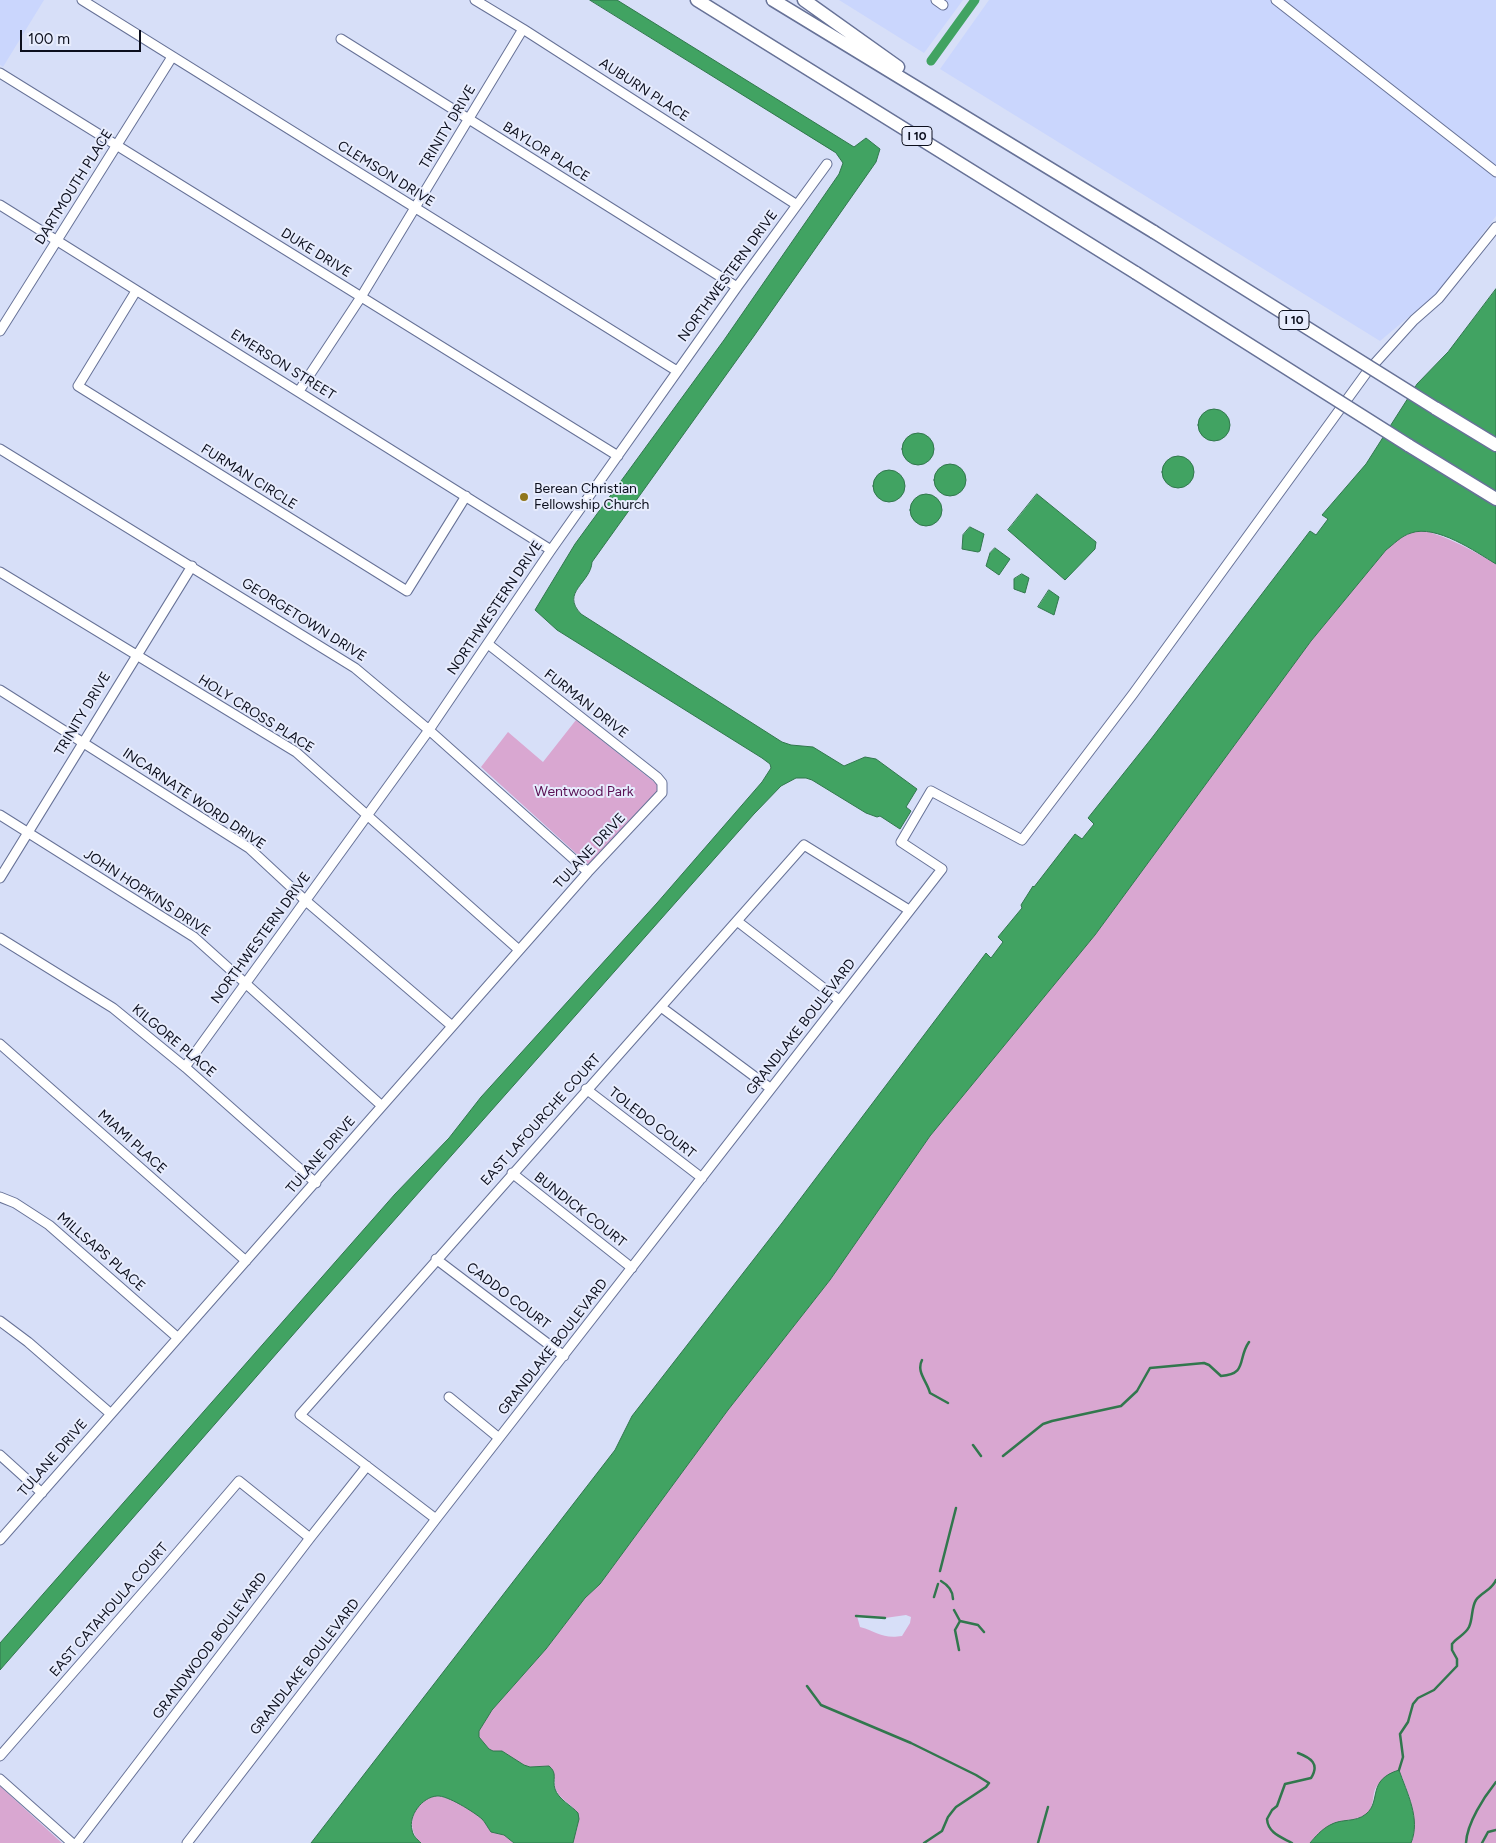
<!DOCTYPE html>
<html>
<head>
<meta charset="utf-8">
<style>
	body { margin:0 }
	#map { position:relative; width:1496px; height:1843px; overflow:hidden; background:#d7dff8; font-family:Figtree,sans-serif }
	canvas { display:block }
	.scale { position:absolute; left:20px; top:30px; width:121px; height:22px; box-sizing:border-box; border:2px solid #0c0f1d; border-top:0; padding-left:6px; font-size:15px; line-height:18px; white-space:nowrap; color:#0c0f1d; -webkit-text-stroke:4px #e7ecfd; paint-order:stroke }
</style>
</head>
<body>
<div id="map">
<canvas width="1496" height="1843"></canvas>
<div class="scale">100 m</div>
</div>
<script>
const g = document.querySelector('canvas').getContext('2d');
g.lineJoin = 'round';
function fillPath(path, color) { g.fillStyle = color; g.fill(path, 'evenodd'); }
function stroke(path, color, width, dash) { g.strokeStyle = color; g.lineWidth = width; g.lineCap = dash ? 'butt' : 'round'; g.setLineDash(dash || []); g.stroke(path); }
function label(font, color, halo, rows, align = 'center') {
  g.font = font + ' Figtree,sans-serif'; g.lineWidth = 4; g.setLineDash([]); g.textBaseline = 'middle'; g.strokeStyle = halo; g.fillStyle = color; for (const [text, x, y, turn = 0] of rows) {
    g.save(); g.translate(x, y); g.rotate((+turn || 0) * Math.PI / 180); g.textAlign = isNaN(turn) ? turn : align; if (halo) g.strokeText(text, 0, 0); g.fillText(text, 0, 0); g.restore();
  }
}
fillPath(new Path2D(`
	M0,0H44L3,67L0,65Z
	M839,0H963L924,53Z
	M989,0H1496V216L1436,294L1380,341L940,69Z`), '#cad6fd');
fillPath(new Path2D(`
	M1422,530C1449,537 1472,550 1496,564V1843H1411C1420,1821 1408,1791 1399,1770C1392,1774 1382,1778 1377,1786C1371,1794 1376,1806 1366,1814C1356,1822 1349,1818 1338,1823C1326,1827 1317,1834 1310,1843H573C574,1836 579,1827 578,1819C578,1806 562,1802 557,1792C552,1783 558,1774 549,1766L530,1767L524,1765L502,1751H493L489,1749L479,1737V1731L492,1710L546,1649L585,1598L600,1584L728,1410L830,1280L930,1136L1095,935L1311,641L1386,550L1399,539L1410,533ZM906,1615L911,1617L910,1623L902,1636C882,1639 878,1632 860,1627L857,1616L885,1618Z
	M576,720L658,785L657,791L590,866L481,767L508,732L543,762Z
	M0,1786L62,1843H0Z
	M433,1796C447,1795 471,1809 481,1818C485,1822 488,1827 491,1832L504,1835L514,1843H421C404,1827 413,1804 433,1796Z`), '#d9a7d1');
const water = new Path2D(`
	M590,0H617L854,147L866,138L880,149L876,162L754,336L592,562C591,583 560,592 581,614L782,742L791,745L813,747L844,766L865,757L876,759L917,789L906,807L911,811L900,829L880,816L877,817L866,813L812,780L806,778H796L781,786L754,814L312,1313L0,1670V1643L395,1194L449,1138L481,1097L657,903L762,782L771,768L770,764L762,758L557,630L535,610L575,544L724,340L839,174L843,163L836,153Z
	M1496,289V564C1476,552 1436,524 1411,533C1401,536 1394,544 1386,550L1311,641L1095,935L930,1136L830,1280L728,1410L600,1584L585,1598L546,1649L492,1710L479,1731V1737L489,1749L493,1751H502L524,1765L530,1767L549,1766C558,1773 552,1780 555,1789C558,1799 572,1806 578,1813L579,1819L573,1843H514L504,1835L491,1832C488,1828 485,1822 482,1819C474,1812 447,1795 437,1796C422,1797 408,1816 412,1830C413,1836 417,1839 421,1843H311L615,1450L632,1416L782,1223L986,953L991,958L1003,942L998,937L1022,908L1021,905L1033,886L1034,887L1075,834L1082,839L1094,824L1088,818L1151,739L1310,531L1316,535L1328,519L1322,515L1366,464L1417,384L1448,352Z
	M1198 425a16 16 0 1 1 32 0a16 16 0 1 1-32 0Z
	M902 449a16 16 0 1 1 32 0a16 16 0 1 1-32 0Z
	M1162 472a16 16 0 1 1 32 0a16 16 0 1 1-32 0Z
	M934 480a16 16 0 1 1 32 0a16 16 0 1 1-32 0Z
	M873 486a16 16 0 1 1 32 0a16 16 0 1 1-32 0Z
	M1037,494L1096,542L1095,549L1065,580L1008,530Z
	M910 510a16 16 0 1 1 32 0a16 16 0 1 1-32 0Z
	M970,527L984,534L980,551L978,552L962,549L963,535Z
	M995,548L1010,559L999,575L986,566L990,553Z
	M1022,574L1029,578L1025,593L1014,589V579Z
	M1049,590L1059,597L1054,615L1038,607Z
	M1399,1770C1407,1793 1421,1819 1411,1843H1310C1315,1837 1322,1829 1330,1825C1342,1818 1355,1823 1366,1814C1382,1801 1366,1780 1399,1770Z`);
fillPath(water, '#41a362');
stroke(water, '#31774d', 1);
stroke(new Path2D(`
	M922,1360C916,1372 927,1381 930,1393L948,1403
	M973,1445L981,1456
	M1003,1456L1043,1424L1052,1421L1121,1406L1137,1391L1150,1368L1204,1363L1209,1365L1221,1376C1248,1374 1237,1359 1249,1342
	M940,1571L956,1508
	M941,1581C948,1585 953,1590 953,1599
	M934,1597L938,1584
	M954,1610L960,1621L978,1625L984,1632
	M856,1616L885,1618
	M959,1650L955,1630L960,1621
	M807,1686L821,1705L911,1743L976,1775L989,1783L986,1787L956,1807L948,1817L942,1831L924,1843
	M1399,1770L1403,1757L1400,1734L1408,1722L1413,1704L1418,1698L1434,1690L1457,1666V1659L1452,1650V1644C1457,1637 1465,1635 1469,1627C1473,1619 1471,1608 1476,1600C1482,1592 1492,1590 1496,1580
	M1038,1843L1048,1807
	M1292,1843C1281,1837 1268,1833 1267,1819L1272,1810L1277,1806L1285,1784L1311,1778C1320,1764 1311,1758 1298,1753
	M1466,1843C1467,1823 1484,1797 1496,1782
	M1482,1843L1488,1832L1496,1830`), '#31774d', 2.5);
stroke(new Path2D(`
	M931,61L975,0`), '#41a362', 9);
const minor = new Path2D(`
	M82,0L677,371
	M475,0L523,29L797,205
	M936,0L943,5
	M1276,0L1496,172
	M341,39L737,287
	M0,73L618,456
	M0,205L551,550
	M136,291L78,386L407,591L466,496
	M0,331L172,57
	M299,391L361,297L523,29
	M0,449L355,668L429,730L588,872
	M0,572L296,752L519,950
	M0,690L249,848L306,901L452,1026
	M0,815L194,937L382,1106
	M0,878L192,566
	M737,921L839,1000
	M0,938L113,1008L185,1067L316,1183
	M661,1007L770,1088
	M0,1044L246,1261
	M185,1067L429,730L551,550L737,287L827,164
	M586,1089L702,1178
	M512,1173L632,1268
	M0,1197L15,1203L49,1225L178,1338
	M436,1259L564,1356
	M0,1321L28,1342L111,1414
	M449,1397L499,1438
	M0,1455L42,1493
	M436,1519L300,1415L804,845L909,910
	M0,1540L588,872L662,793V783L657,777L488,644
	M0,1756L159,1574L239,1481L310,1538
	M0,1779L72,1843
	M77,1843L310,1538L367,1466
	M187,1843L436,1519L942,869L901,842L931,791L1022,840L1133,694L1367,372L1414,320L1439,298L1496,227`);
const highway = new Path2D(`
	M697,0L1136,273
	M773,0L1154,232
	M804,0L898,67
	M1435,408L1496,445
	M1408,445L1496,499`);
stroke(minor, '#677297', 11);
stroke(highway, '#677297', 15);
stroke(minor, '#fff', 9);
stroke(highway, '#fff', 12);
const highwayBridge = new Path2D(`
	M1154,232L1435,408
	M1136,273L1408,445`);
stroke(highwayBridge, '#677297', 15, []);
stroke(highwayBridge, '#fff', 12);
for (const [x, y, r, color] of [
	[524,497,5,"#90761c"]
]) { const dot = new Path2D(); dot.arc(x, y, r, 0, 2 * Math.PI); g.fillStyle = color; g.fill(dot); stroke(dot, '#e7ecfd', 2); }
for (const [x, y, w] of [
	[917,136,30],
	[1294,320,30]
]) { const box = new Path2D(); box.roundRect(x - w / 2, y - 9.5, w, 19, 4); g.fillStyle = '#e7ecfd'; g.fill(box); stroke(box, '#0c0f1d', 1); }
label('bold 12px', '#0c0f1d', null, [
	["I 10",917,136],
	["I 10",1294,320]
]);
label('14px', '#0c0f1d', '#e7ecfd', [
	["AUBURN PLACE",644,90,33],
	["TRINITY DRIVE",448,127,-59],
	["BAYLOR PLACE",546,152,32],
	["CLEMSON DRIVE",386,174,32],
	["DARTMOUTH PLACE",74,187,-58],
	["DUKE DRIVE",316,253,32],
	["NORTHWESTERN DRIVE",728,276,-54],
	["EMERSON STREET",283,365,32],
	["FURMAN CIRCLE",249,477,32],
	["NORTHWESTERN DRIVE",495,608,-56],
	["GEORGETOWN DRIVE",304,620,32],
	["FURMAN DRIVE",586,704,38],
	["TRINITY DRIVE",83,714,-59],
	["HOLY CROSS PLACE",256,714,32],
	["INCARNATE WORD DRIVE",194,799,34],
	["TULANE DRIVE",590,851,-47],
	["JOHN HOPKINS DRIVE",147,893,33],
	["NORTHWESTERN DRIVE",261,938,-54],
	["GRANDLAKE BOULEVARD",801,1027,-52],
	["KILGORE PLACE",174,1041,40],
	["EAST LAFOURCHE COURT",541,1120,-48],
	["TOLEDO COURT",652,1123,38],
	["MIAMI PLACE",132,1142,42],
	["TULANE DRIVE",321,1155,-49],
	["BUNDICK COURT",580,1210,38],
	["MILLSAPS PLACE",101,1252,41],
	["CADDO COURT",508,1296,37],
	["GRANDLAKE BOULEVARD",553,1347,-52],
	["TULANE DRIVE",53,1458,-49],
	["EAST CATAHOULA COURT",109,1610,-49],
	["GRANDWOOD BOULEVARD",210,1646,-53],
	["GRANDLAKE BOULEVARD",305,1667,-52]
]);
label('14px', '#0c0f1d', '#e7ecfd', [
	["Berean Christian",534,489],
	["Fellowship Church",534,505]
], 'left');
label('14px', '#5a1154', '#e7ecfd', [
	["Wentwood Park",584,792]
]);
</script>
</body>
</html>
